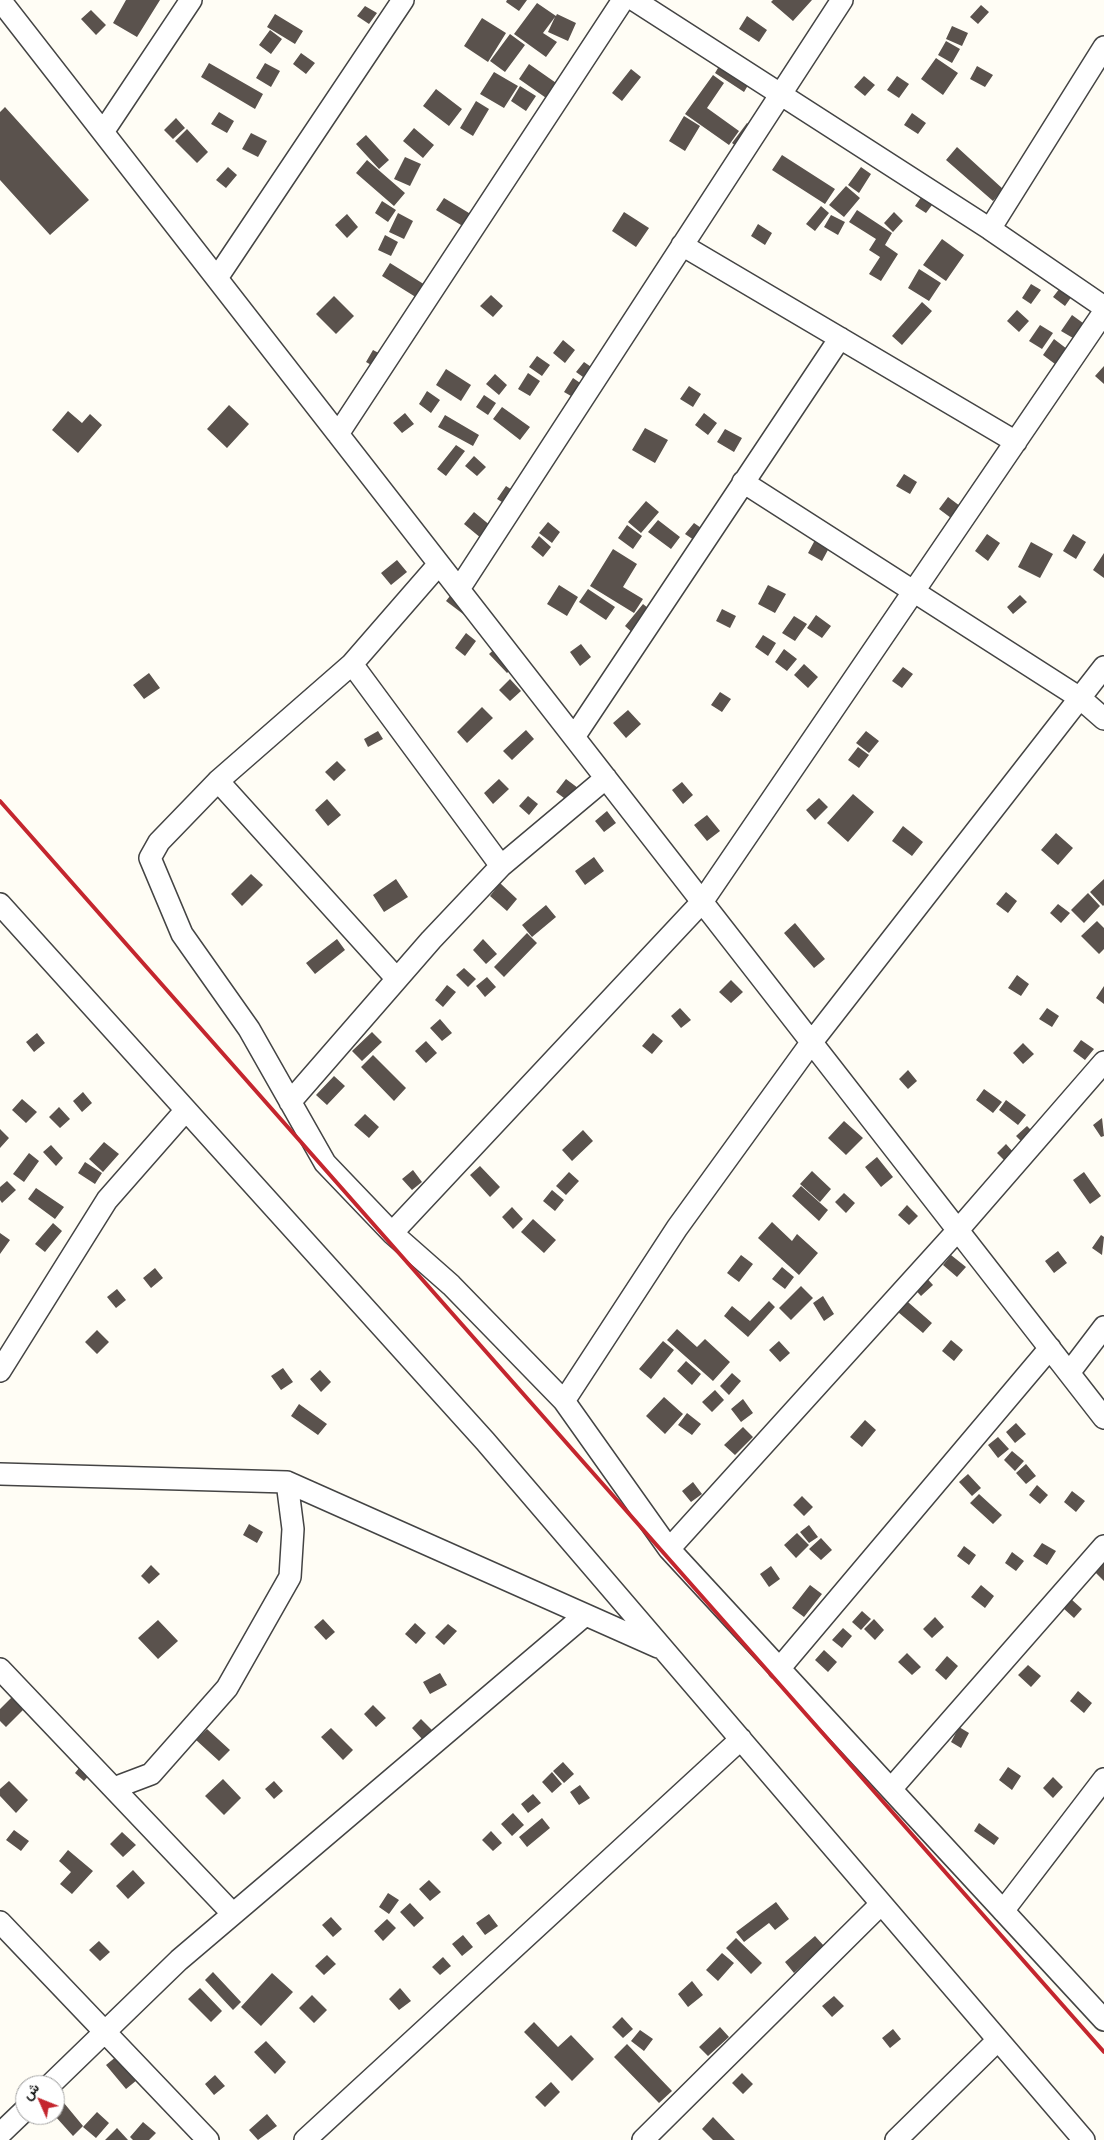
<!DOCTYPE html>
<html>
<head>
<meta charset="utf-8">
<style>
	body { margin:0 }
	#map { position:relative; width:1104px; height:2140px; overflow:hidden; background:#fffdf5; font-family:Literata,Vazirmatn,serif }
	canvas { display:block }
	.north { position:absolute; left:15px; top:2075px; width:50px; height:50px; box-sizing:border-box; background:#fff; border:1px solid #a0a0a0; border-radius:50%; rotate:314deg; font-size:14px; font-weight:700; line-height:20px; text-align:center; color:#111 }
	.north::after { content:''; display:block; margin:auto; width:18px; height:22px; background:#c4262e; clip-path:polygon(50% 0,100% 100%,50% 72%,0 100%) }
</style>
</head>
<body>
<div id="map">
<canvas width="1104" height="2140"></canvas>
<div class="north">ش</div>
</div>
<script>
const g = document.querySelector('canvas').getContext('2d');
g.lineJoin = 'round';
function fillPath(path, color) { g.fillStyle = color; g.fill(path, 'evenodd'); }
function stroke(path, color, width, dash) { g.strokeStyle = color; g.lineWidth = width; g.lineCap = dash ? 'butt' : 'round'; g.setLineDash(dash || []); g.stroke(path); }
fillPath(new Path2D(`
	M126,0H160L137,37L113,23Z
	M507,0H527L519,11L506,2Z
	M773,0H812L793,21L771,2Z
	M537,3L556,16L557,14L576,23L568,41L548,32L555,17L543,33L557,42L546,57L514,34Z
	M981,5L989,12L978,24L970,17Z
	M365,6L377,13L369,24L357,16Z
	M91,10L106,25L96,35L81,19Z
	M275,14L303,31L295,44L267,27Z
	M747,16L767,30L759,42L739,29Z
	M482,18L506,33L488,62L464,46Z
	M952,26L968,33L962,46L946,39Z
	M270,30L282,39L271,54L259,45Z
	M510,34L525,45L505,72L490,61Z
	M946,41L960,49L952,63L938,55Z
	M301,53L315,63L306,74L293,64Z
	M724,58L753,77L744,92L715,73Z
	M936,58L958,73L943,95L921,79Z
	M209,63L263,94L255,109L201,77Z
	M265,63L280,71L271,87L256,78Z
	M529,64L559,85L549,100L519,79Z
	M977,66L993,75L985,87L970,79Z
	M631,69L641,77L622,101L612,93Z
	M494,72L518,86L504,108L480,94Z
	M713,75L724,83L707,108L739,131L729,145L685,114Z
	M864,76L875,85L865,96L854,87Z
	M897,76L909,84L899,98L887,90Z
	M520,86L536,96L526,111L511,101Z
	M436,89L462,109L449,126L423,106Z
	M476,101L489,109L473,136L460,128Z
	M5,107L89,200L50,235L0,180V112Z
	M219,112L234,121L227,133L211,124Z
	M912,113L926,123L918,134L904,125Z
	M684,116L700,126L685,151L669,141Z
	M176,118L185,128L173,139L164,130Z
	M747,123L760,133L745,153L732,143Z
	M414,128L434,145L423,158L403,141Z
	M187,129L208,152L197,163L175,141Z
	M251,133L267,141L258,157L242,149Z
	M366,135L389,160L379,169L356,144Z
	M957,147L1003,189L993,201L946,160Z
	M782,155L835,189L825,204L772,170Z
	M405,157L421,164L410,186L394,179Z
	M367,160L405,193L394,206L356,173Z
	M228,167L237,175L226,188L216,180Z
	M861,167L871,174L859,193L848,185Z
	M846,186L860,198L844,217L829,205Z
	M924,193L935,201L926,213L915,206Z
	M444,198L474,216L466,228L436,210Z
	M382,201L396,210L388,222L375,213Z
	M821,206L829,213L815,231L806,224Z
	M857,210L892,233L885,245L898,254L881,281L869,274L880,257L869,250L876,239L849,222Z
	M624,212L649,228L636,247L612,231Z
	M894,212L903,221L893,232L884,223Z
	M398,213L413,221L404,239L389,232Z
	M347,214L358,227L347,238L335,225Z
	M831,215L845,222L838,235L824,227Z
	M758,224L772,233L765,245L751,236Z
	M385,235L398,242L391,256L378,250Z
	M942,239L964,255L946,281L923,265Z
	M390,263L430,288L422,301L382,276Z
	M919,269L941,283L929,301L908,288Z
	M1031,284L1041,290L1031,304L1022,298Z
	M1060,288L1072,296L1065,306L1053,297Z
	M491,295L503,306L493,317L480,306Z
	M334,296L354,316L336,334L316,314Z
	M922,302L932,311L902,345L892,336Z
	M1017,310L1029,321L1019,332L1007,321Z
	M1072,315L1083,323L1073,338L1061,331Z
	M1040,325L1053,333L1042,349L1029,341Z
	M1054,339L1067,349L1055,364L1043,355Z
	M563,340L575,350L565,363L553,353Z
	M373,350L390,359L382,371L366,362Z
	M537,356L550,365L542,376L529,367Z
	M584,362L597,371L590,382L576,372Z
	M1104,366V384L1095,376Z
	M446,369L471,385L461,401L436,385Z
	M528,373L540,381L530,396L518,389Z
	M495,374L507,385L499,395L486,384Z
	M573,378L586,387L578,400L564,392Z
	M689,386L701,394L693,407L680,399Z
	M427,391L440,400L431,413L419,404Z
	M484,395L496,403L488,415L476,407Z
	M229,405L249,424L227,448L207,429Z
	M502,407L530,427L520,440L493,419Z
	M68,411L82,423L90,414L102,425L78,453L52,430Z
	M405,413L414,424L402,433L393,423Z
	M704,413L717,423L708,435L695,425Z
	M445,415L479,435L473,446L438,427Z
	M645,428L668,440L655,463L632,450Z
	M725,429L742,438L734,452L717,442Z
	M456,445L465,451L446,476L437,469Z
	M474,456L486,467L477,476L465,466Z
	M904,474L917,482L910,494L896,486Z
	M506,486L520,495L512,508L497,499Z
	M948,497L960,506L951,518L939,509Z
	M646,501L659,512L641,533L628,522Z
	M474,512L503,536L493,548L464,524Z
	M658,520L680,537L671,549L648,532Z
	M548,522L560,532L552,543L539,533Z
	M694,523L704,530L697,542L685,534Z
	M627,525L642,536L633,549L618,538Z
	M987,534L1000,543L988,561L975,551Z
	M1073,534L1086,542L1076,559L1063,551Z
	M539,536L551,547L543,557L531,547Z
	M815,540L829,548L822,561L808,553Z
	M1031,542L1053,554L1040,578L1018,567Z
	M613,549L637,564L623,587L643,599L634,613L590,586Z
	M1104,553V578L1093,570Z
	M397,560L407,572L391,585L381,573Z
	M559,585L578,597L567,616L547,604Z
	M768,585L786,594L775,613L758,604Z
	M457,587L477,603L467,617L446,601Z
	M588,589L615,607L606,620L579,602Z
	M1020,595L1027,602L1013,614L1007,607Z
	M643,604L653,612L635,635L625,626Z
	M722,609L736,616L730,628L716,621Z
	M816,615L831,626L822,638L807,628Z
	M794,616L807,624L795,641L782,633Z
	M466,633L476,641L465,656L455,648Z
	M763,635L776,643L768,656L755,647Z
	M581,644L591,657L580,666L570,652Z
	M499,645L516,664L507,673L489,654Z
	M784,649L797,659L787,671L775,662Z
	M804,664L818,677L808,688L794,675Z
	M903,667L913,674L902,688L892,681Z
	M149,673L160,688L144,699L133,685Z
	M510,679L521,691L510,701L499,690Z
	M720,692L731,699L722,712L711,705Z
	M482,707L493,718L467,743L457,732Z
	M628,710L641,724L626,738L613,723Z
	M526,730L534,739L512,760L503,751Z
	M378,731L383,739L368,747L364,739Z
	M866,731L879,741L869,753L856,743Z
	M858,747L869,755L859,768L848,760Z
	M337,761L346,770L334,781L325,772Z
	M499,779L509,789L493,804L484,793Z
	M566,779L578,788L568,801L556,792Z
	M682,782L693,795L683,804L672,790Z
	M853,794L874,812L848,842L827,823Z
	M528,796L538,804L529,815L519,806Z
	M819,798L828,807L815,820L806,810Z
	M327,799L341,815L328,826L315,810Z
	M607,811L616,823L604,832L595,821Z
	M707,815L720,831L707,841L694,825Z
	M903,826L923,842L912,856L892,841Z
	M1056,833L1073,848L1058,865L1041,850Z
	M594,857L604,871L585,885L575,871Z
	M251,874L263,885L242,906L231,894Z
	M396,879L408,897L384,912L373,895Z
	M1104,879V905L1103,906L1090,892Z
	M500,883L517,899L507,911L490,896Z
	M1006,892L1017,901L1008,913L996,904Z
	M1088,893L1100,906L1084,923L1071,910Z
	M1058,904L1070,913L1061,923L1050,913Z
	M546,905L556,917L532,937L522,925Z
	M1097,921L1104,928V949L1099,954L1081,936Z
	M795,923L825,959L814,968L784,933Z
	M527,933L537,943L504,977L494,967Z
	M337,939L345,950L315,974L306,963Z
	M483,939L497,954L486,964L473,950Z
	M464,968L476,979L468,987L456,975Z
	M1017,975L1029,984L1021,996L1008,988Z
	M487,977L496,987L485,997L476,986Z
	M731,980L743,992L731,1003L719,992Z
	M447,985L456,992L443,1007L435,1000Z
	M1104,986V1004L1096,998Z
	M680,1008L691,1020L681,1028L671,1016Z
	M1047,1008L1059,1016L1052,1027L1039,1019Z
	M440,1019L452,1033L442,1041L430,1028Z
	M372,1032L382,1042L362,1061L352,1051Z
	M37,1033L45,1043L34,1052L26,1042Z
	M653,1033L663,1041L652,1054L642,1046Z
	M1081,1040L1094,1049L1085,1060L1073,1051Z
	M426,1041L437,1053L426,1063L415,1051Z
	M1023,1043L1034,1054L1023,1064L1013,1053Z
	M373,1055L406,1088L394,1101L361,1067Z
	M908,1070L917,1081L908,1089L899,1079Z
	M334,1076L345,1086L327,1105L316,1095Z
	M984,1089L1002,1102L993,1113L976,1100Z
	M83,1092L92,1103L82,1112L73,1101Z
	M22,1099L37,1112L26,1123L12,1110Z
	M1006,1100L1026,1115L1018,1125L999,1110Z
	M59,1107L70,1119L60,1128L49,1117Z
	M365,1114L379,1127L369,1138L354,1125Z
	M1102,1118L1104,1136L1101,1137L1093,1125Z
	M844,1121L863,1138L846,1155L828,1138Z
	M1027,1126L1036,1135L1026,1146L1016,1136Z
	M0,1129L9,1138L0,1148Z
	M583,1130L593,1141L572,1161L562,1150Z
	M104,1142L119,1154L103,1172L89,1159Z
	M1006,1144L1014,1153L1005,1161L997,1153Z
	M51,1145L63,1158L56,1166L43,1152Z
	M29,1153L39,1161L24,1182L13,1174Z
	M877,1157L893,1177L881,1187L865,1167Z
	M85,1162L102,1173L95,1184L78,1173Z
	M480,1166L500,1187L490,1197L470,1175Z
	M413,1170L422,1182L412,1190L402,1179Z
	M812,1171L831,1189L820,1202L800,1184Z
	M569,1172L579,1181L566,1195L556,1186Z
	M1084,1172L1101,1196L1090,1204L1073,1180Z
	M7,1181L16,1190L2,1203L0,1200V1187Z
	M801,1186L828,1210L819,1221L792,1196Z
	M36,1188L64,1207L55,1219L28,1199Z
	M552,1190L564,1200L555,1211L543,1201Z
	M844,1193L855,1203L846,1213L835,1202Z
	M907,1205L918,1216L909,1225L898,1215Z
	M512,1207L523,1219L513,1229L502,1217Z
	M533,1219L556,1240L544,1253L521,1232Z
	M772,1222L792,1241L797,1234L818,1253L799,1275L758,1238Z
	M53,1223L62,1231L45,1252L35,1244Z
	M0,1233L10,1240L0,1254Z
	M1101,1235L1104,1237L1102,1255L1092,1248Z
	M1058,1251L1067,1263L1054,1273L1045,1261Z
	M741,1255L753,1264L739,1282L727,1273Z
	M951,1255L966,1267L957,1277L943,1265Z
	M782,1267L794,1277L785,1289L772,1279Z
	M155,1268L163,1278L151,1288L143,1278Z
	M923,1274L933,1285L921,1296L911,1285Z
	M801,1286L813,1298L791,1320L779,1308Z
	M117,1289L126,1300L116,1308L107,1297Z
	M823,1296L834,1314L824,1321L813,1303Z
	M901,1296L932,1323L923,1333L892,1307Z
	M769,1301L775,1307L748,1337L724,1316L732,1306L750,1321Z
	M677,1329L697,1347L705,1339L730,1362L713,1381L667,1340Z
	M97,1330L109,1342L97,1354L85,1342Z
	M951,1340L963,1350L954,1361L942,1351Z
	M663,1341L674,1350L651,1379L639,1369Z
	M779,1341L790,1353L780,1362L769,1350Z
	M686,1361L701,1374L692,1385L677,1371Z
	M283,1368L293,1382L281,1390L271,1376Z
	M320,1370L331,1382L321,1392L310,1379Z
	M732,1373L741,1381L729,1395L720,1386Z
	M715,1390L724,1400L712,1412L702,1402Z
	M664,1397L683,1414L665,1434L646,1416Z
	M743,1399L753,1413L741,1422L731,1409Z
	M299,1404L327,1424L318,1435L291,1416Z
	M687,1413L701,1424L692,1435L678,1425Z
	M865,1420L876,1430L862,1447L850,1437Z
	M1016,1423L1026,1434L1015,1443L1006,1432Z
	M743,1427L753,1437L735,1455L724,1445Z
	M998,1437L1009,1449L998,1458L988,1445Z
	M1012,1451L1024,1461L1015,1471L1004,1460Z
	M1026,1464L1036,1476L1026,1484L1016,1473Z
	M968,1474L981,1488L972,1496L959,1482Z
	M693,1482L702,1494L691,1502L682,1491Z
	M1037,1485L1048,1495L1040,1504L1029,1495Z
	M1072,1491L1085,1501L1076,1512L1064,1502Z
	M979,1494L1002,1515L993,1524L970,1503Z
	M802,1496L813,1507L804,1516L793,1505Z
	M249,1524L263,1532L257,1543L243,1535Z
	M809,1525L818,1537L809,1543L800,1532Z
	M797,1533L809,1545L796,1558L784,1545Z
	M821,1538L832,1550L821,1560L809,1549Z
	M1042,1543L1056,1551L1047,1565L1033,1556Z
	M964,1546L976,1555L969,1565L957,1556Z
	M1012,1552L1024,1561L1016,1571L1005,1563Z
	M1104,1560V1581L1093,1570Z
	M151,1565L160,1574L149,1584L141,1576Z
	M771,1566L780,1579L769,1587L760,1574Z
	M810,1585L822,1594L804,1617L792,1608Z
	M981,1585L994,1596L985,1608L971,1597Z
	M1071,1599L1082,1609L1074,1618L1063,1608Z
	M862,1611L871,1619L861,1630L852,1622Z
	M935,1617L944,1627L932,1638L923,1629Z
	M323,1619L335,1632L326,1640L314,1627Z
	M874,1619L884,1630L875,1640L864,1629Z
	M158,1620L178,1641L158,1659L138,1638Z
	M415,1623L426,1633L416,1644L405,1634Z
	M448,1624L457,1631L444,1645L435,1637Z
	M843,1628L852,1636L842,1648L832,1640Z
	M824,1650L837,1662L828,1672L815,1660Z
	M907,1653L921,1667L912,1675L898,1662Z
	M947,1656L958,1666L946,1680L935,1670Z
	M1028,1665L1041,1676L1031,1687L1018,1675Z
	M440,1673L447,1685L430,1694L423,1682Z
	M1078,1691L1092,1703L1084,1713L1070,1701Z
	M15,1694L27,1706L6,1727L0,1721V1709Z
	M373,1705L386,1718L376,1727L364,1714Z
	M421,1719L433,1731L423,1740L412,1728Z
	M959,1727L969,1733L961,1748L951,1742Z
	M331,1728L353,1750L343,1760L321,1737Z
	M207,1729L230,1750L219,1761L196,1740Z
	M84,1762L94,1770L84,1781L75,1773Z
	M563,1762L574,1774L564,1783L553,1771Z
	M1008,1767L1021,1776L1012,1790L999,1780Z
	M552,1772L562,1784L552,1793L542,1782Z
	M1053,1777L1063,1787L1053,1798L1043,1788Z
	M223,1779L241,1798L224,1815L205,1796Z
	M9,1781L28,1800L16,1813L0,1796V1789Z
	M274,1781L283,1791L274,1799L265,1789Z
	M580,1785L590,1798L579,1805L570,1792Z
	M533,1794L541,1803L528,1813L521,1804Z
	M513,1813L524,1825L512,1836L501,1824Z
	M542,1818L550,1828L527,1847L519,1837Z
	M979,1823L999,1838L994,1845L974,1831Z
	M14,1830L29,1841L21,1851L6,1840Z
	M491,1831L502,1843L493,1851L482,1840Z
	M122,1832L136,1845L123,1857L110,1844Z
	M68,1850L93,1871L72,1894L60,1884L71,1872L59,1861Z
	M133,1870L145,1883L128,1899L116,1886Z
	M429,1880L441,1892L430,1901L419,1889Z
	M388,1893L399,1900L389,1914L379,1907Z
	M776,1902L789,1919L775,1930L769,1923L744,1942L736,1932Z
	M410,1903L424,1918L414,1927L400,1912Z
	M489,1914L498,1926L485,1935L476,1923Z
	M331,1917L342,1929L333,1937L322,1925Z
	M387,1919L396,1928L383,1941L374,1931Z
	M463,1935L473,1947L462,1956L452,1944Z
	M815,1936L824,1946L794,1973L785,1962Z
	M736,1938L762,1963L751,1974L726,1948Z
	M99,1941L110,1952L100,1961L89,1950Z
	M722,1953L734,1963L718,1981L706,1970Z
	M327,1955L336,1964L324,1975L315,1966Z
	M443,1957L451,1966L440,1975L432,1967Z
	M213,1972L241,2002L233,2010L205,1980Z
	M272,1973L293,1992L261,2026L241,2007Z
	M692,1981L703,1995L688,2007L678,1994Z
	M200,1988L222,2011L211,2022L188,1999Z
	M400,1988L411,2001L399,2010L389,1999Z
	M312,1995L327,2010L314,2023L299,2008Z
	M834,1996L844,2006L832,2017L822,2006Z
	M622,2017L633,2029L623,2038L612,2027Z
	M534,2022L558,2047L571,2035L594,2059L572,2081L524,2032Z
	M720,2027L729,2037L708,2056L699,2047Z
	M893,2029L901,2039L890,2048L882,2038Z
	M640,2030L653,2039L644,2051L631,2041Z
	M266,2041L286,2062L275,2074L254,2052Z
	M627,2044L672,2091L659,2103L614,2057Z
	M117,2056L137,2080L126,2089L106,2065Z
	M742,2073L753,2084L743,2094L732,2083Z
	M215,2075L225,2086L214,2095L205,2084Z
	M551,2082L560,2092L545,2107L535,2097Z
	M64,2103L83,2126L73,2136L55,2116V2111Z
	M97,2112L109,2123L96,2138L83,2127Z
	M267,2114L277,2126L258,2140L249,2130Z
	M713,2117L735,2140H713L702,2129Z
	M143,2122L156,2133L149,2140H133L130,2137Z
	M117,2128L128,2140H105Z`), '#5a524d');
const minor = new Path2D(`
	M0,0L1104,1418
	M634,0L990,229L1104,307
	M103,132L191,0
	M990,229L1104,47
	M682,245L1016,442
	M217,278L403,0
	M338,434L623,0
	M743,482L1080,698L1104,719
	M439,564L352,664L218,781L159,842L150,858L182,934L249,1029L325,1163L392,1233L451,1285L564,1401L669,1549L1104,2020
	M459,589L842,0
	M352,664L501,866L606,778
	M574,737L840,338
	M218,781L397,979
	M0,904L485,1441L1084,2140
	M290,1102L431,940L501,866
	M392,1233L702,902L1104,312
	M0,1371L107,1200L186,1110
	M1069,1373L1104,1327
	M564,1401L677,1228L811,1043L1104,667
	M0,1474L287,1482L658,1647
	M669,1549L958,1230L1104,1062
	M0,1669L233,1914
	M779,1669L1050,1348
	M114,1788L151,1774L227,1688L290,1577L293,1529L287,1482
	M891,1789L1104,1546
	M1003,1911L1104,1779
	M0,1922L208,2140
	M50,2085L179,1960L585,1615
	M0,2134L25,2110
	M305,2140L741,1739
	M643,2140L881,1904
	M896,2140L998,2040`);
stroke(minor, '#444', 24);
stroke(minor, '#fff', 21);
stroke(new Path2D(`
	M0,801L1104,2052`), '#c4262e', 4);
</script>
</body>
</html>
